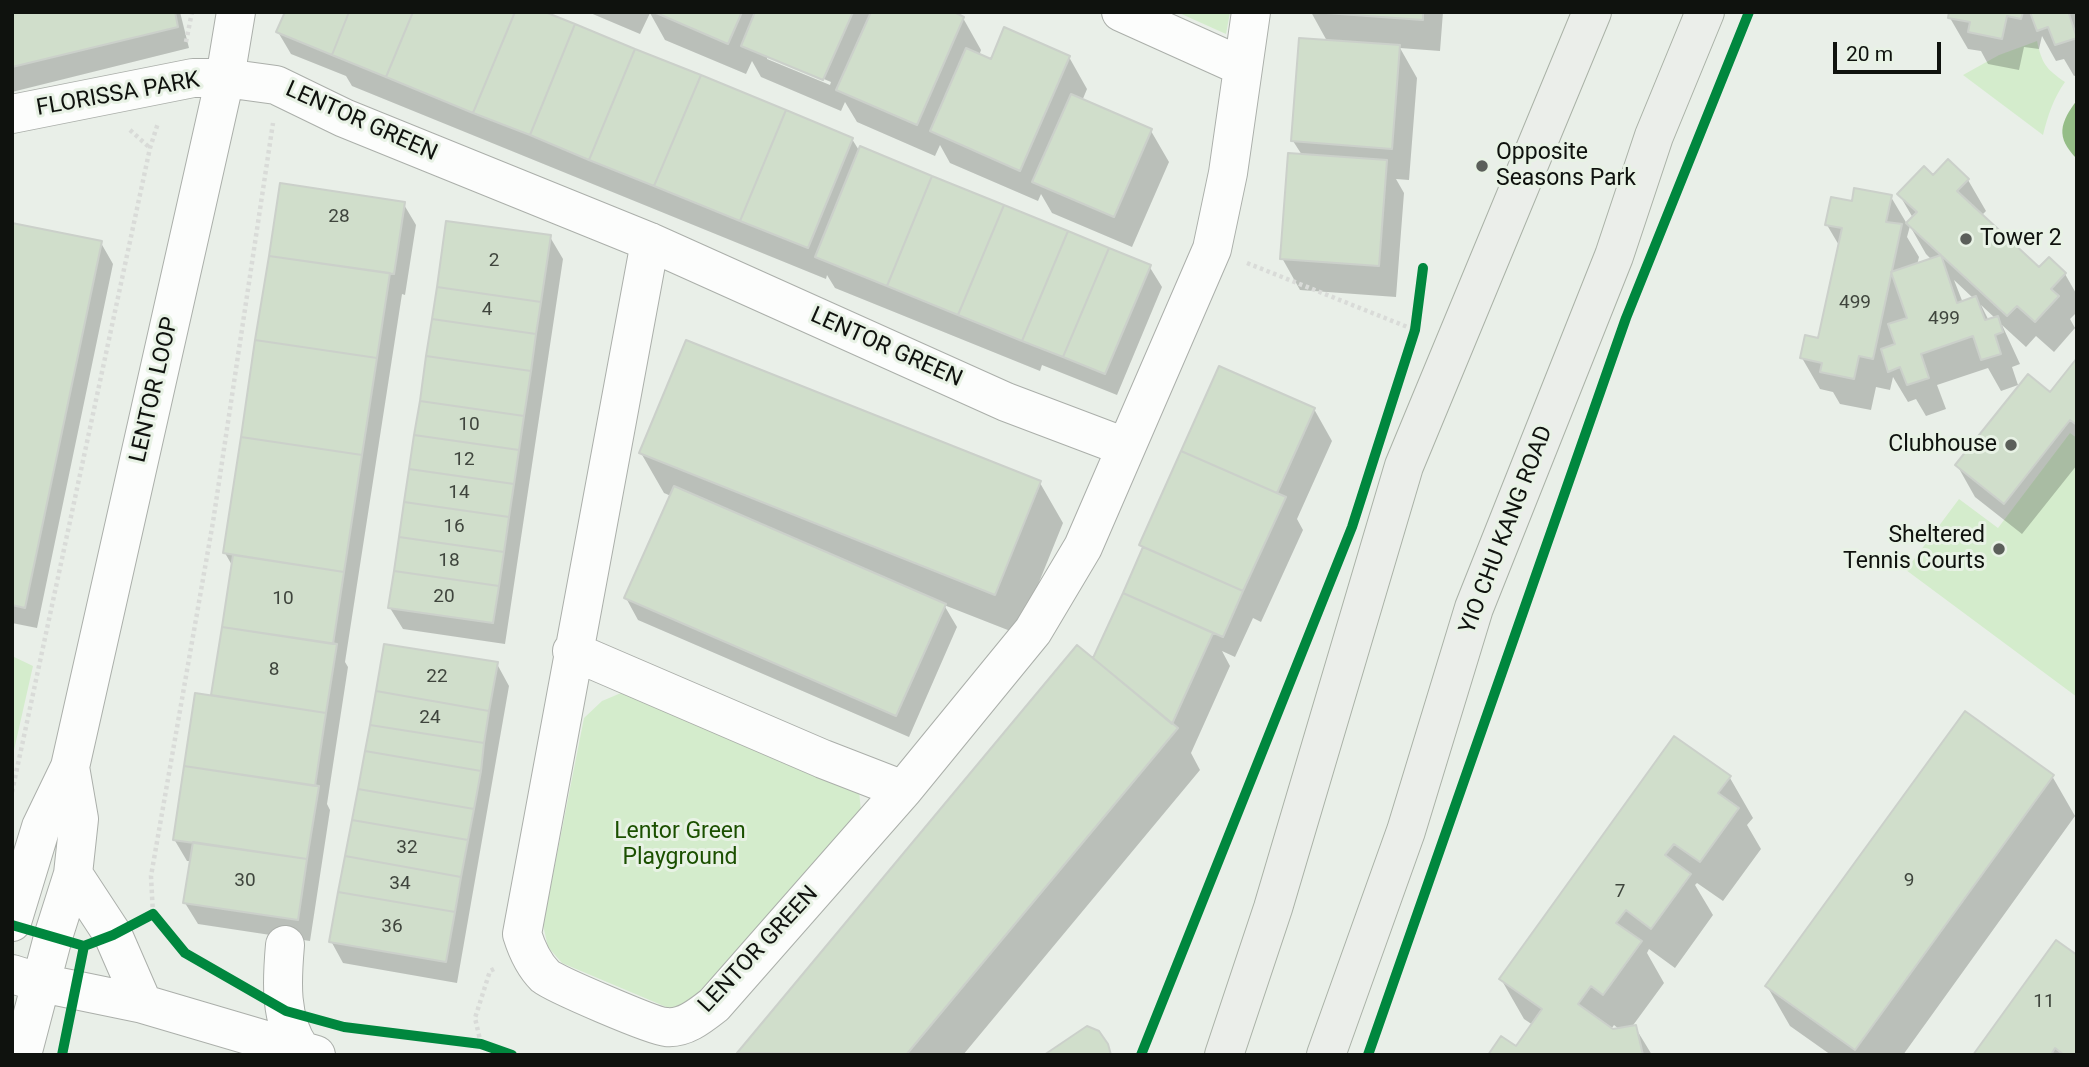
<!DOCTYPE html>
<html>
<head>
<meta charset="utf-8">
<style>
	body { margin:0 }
	#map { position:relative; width:2089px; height:1067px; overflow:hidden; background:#e9efe8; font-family:Roboto,sans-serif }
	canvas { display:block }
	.frame { position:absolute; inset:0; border:14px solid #0f120e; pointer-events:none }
	.scale { position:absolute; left:1833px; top:42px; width:108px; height:32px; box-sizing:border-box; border:4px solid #0f120e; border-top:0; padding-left:9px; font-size:21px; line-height:24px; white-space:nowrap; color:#0f120e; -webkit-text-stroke:5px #e8f2e5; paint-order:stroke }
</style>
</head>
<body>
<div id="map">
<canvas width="2089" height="1067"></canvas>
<div class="frame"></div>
<div class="scale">20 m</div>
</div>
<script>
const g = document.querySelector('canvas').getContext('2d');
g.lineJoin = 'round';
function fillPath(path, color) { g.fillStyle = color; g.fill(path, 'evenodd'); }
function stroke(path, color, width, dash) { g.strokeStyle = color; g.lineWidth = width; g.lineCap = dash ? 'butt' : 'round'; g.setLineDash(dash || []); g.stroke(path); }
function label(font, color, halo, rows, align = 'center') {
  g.font = font + ' Roboto,sans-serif'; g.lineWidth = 6; g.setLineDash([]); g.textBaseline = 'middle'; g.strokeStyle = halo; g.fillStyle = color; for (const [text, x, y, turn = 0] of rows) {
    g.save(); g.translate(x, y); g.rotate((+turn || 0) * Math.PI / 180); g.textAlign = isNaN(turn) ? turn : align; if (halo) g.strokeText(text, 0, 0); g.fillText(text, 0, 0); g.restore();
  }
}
fillPath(new Path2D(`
	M1177,12H1230L1226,34Z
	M2037,41C2042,64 2046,69 2065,82C2053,99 2048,115 2043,135L1963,75L1999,55Z
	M2070,433L2077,438V697L1906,570L1959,499L1998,528Z
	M12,656L33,666L12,759Z
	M621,693L859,791L861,811L708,996L671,1009L562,963L548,947L543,925L584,718L602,701Z`), '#d4eccc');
fillPath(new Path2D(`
	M2077,100V159C2055,137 2060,123 2077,100Z`), '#95bd87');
fillPath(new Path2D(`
	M12,12H180L189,48L12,92Z
	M588,12H887L963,18L981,50L979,56L992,62L1069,57L1087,89L1082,101L1151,131L1169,162L1132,247L1052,213L1041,194L1038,201L950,163L940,145L935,156L857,122L845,102L841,111L761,77L752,61L746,74L665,40L650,13L640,34ZM767,55L831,82L830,85L767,59Z
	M1311,12H1443L1440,51L1400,48L1417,78L1409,180L1396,179L1404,193L1396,297L1300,290L1282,258L1302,155L1293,141L1327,41Z
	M1951,12H2077V75L2074,76L2064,59L2056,61L2042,36L2039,49L2024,47L2019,70L1988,64L1981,51L1968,49L1950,18Z
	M278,32L852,139L860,152L1149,266L1162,287L1117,395L1042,365L1040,371L835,288L827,275L826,279L352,86L346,76L291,54Z
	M1934,177L1968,180L1986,211L1981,216L2039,270L2065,274L2077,295V312L2070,319L2075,328L2054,352L2036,336L2026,347L2002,325L2020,364L2012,367L2018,385L2001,391L1988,368L1937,385L1946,409L1926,416L1916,399L1908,402L1893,377L1890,390L1876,387L1871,410L1840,404L1833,392L1820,389L1802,358L1819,340L1840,247L1827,225L1853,203L1891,197L1907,224L1913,218L1899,194ZM1910,226L1926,254L1932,260L1917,265L1919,257L1907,237ZM1954,280L1974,299L1963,303ZM1981,305L1995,318L1989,321Z
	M403,203L416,225L405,295L402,294L345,662L348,667L327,804L330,810L310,941L198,924L185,903L192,861H187L174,839L213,697L233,567L225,553Z
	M12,225L101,243L113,264L37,628L12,623Z
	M550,237L563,259L505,644L403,629L390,608Z
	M2077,361V465L2022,534L1975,497L1957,465L2050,394Z
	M1220,368L1314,409L1332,441L1297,519L1303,530L1261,622L1253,618L1235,657L1222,651L1230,666L1191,753L1200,770L963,1055H739L1078,648L1094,661L1144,551L1141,545Z
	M641,453L1040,483L1063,523L1018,634L944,605L957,627L909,737L638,620L626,598L671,496L664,493Z
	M497,664L509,686L457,983L343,963L331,941Z
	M2052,776L2075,816L1903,1055H1831L1790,1026L1767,986Z
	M1730,778L1753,818L1747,825L1761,849L1723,901L1697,883L1695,885L1713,915L1675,968L1649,949L1647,953L1664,983L1631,1028L1635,1027L1652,1055H1490L1516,1049L1533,1025L1524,1019L1501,979ZM1614,1025L1620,1030L1609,1032Z
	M2077,958V1055H1976Z`), '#0003');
const building = new Path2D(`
	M12,12H175L178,27L12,67Z
	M285,12H349L332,55L276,32Z
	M349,12H413L386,77L332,55Z
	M413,12H515L473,113L386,77Z
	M515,12H545L575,24L530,135L473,113Z
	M654,12H742L728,44Z
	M755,12H853L823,80L741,46Z
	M871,12H954L964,17L917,125L836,90Z
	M1313,12H1423V20Z
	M1949,12H2023L2021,19L2007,16L2002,39L1968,32L1970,22L1948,18Z
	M2030,12H2073L2069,14L2077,38L2055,45L2048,27L2037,31Z
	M575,24L635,49L589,160L530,135Z
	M1004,27L1070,56L1020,171L930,131L966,48L991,59Z
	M1299,38L1400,45L1392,149L1291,141Z
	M635,49L701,75L654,186L589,160Z
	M701,75L786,110L740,221L654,186Z
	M1071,94L1152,129L1114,217L1032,182Z
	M786,110L853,138L808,248L740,221Z
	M860,146L932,176L887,286L815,257Z
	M1288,153L1387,160L1379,266L1280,259Z
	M1948,159L1969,179L1957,191L2039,267L2049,257L2066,273L2051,289L2059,296L2035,322L2017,306L2007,316L1906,223L1917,212L1897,194L1924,166L1933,175Z
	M932,176L1004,205L958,315L887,286Z
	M280,183L405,202L394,274L269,256Z
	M1854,188L1892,195L1886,222L1902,224L1873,359L1859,356L1854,379L1820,372L1822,363L1800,358L1805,335L1818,338L1842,228L1825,225L1831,197L1852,201Z
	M1004,205L1068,231L1022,341L958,315Z
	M446,221L551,235L541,302L437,287Z
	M12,223L102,241L25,608L12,605Z
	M1068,231L1109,248L1063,357L1022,341Z
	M1109,248L1151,265L1105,374L1063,357Z
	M1941,255L1957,303L1976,296L1985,320L1998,316L2003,332L1995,335L2001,354L1981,360L1973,336L1921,354L1929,378L1907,385L1900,367L1888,372L1881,349L1895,344L1888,324L1907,318L1891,272Z
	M269,256L390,273L377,358L255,340Z
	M437,287L541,302L536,334L432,319Z
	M432,319L536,334L531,371L426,356Z
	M255,340L377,358L362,455L241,437Z
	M686,340L1041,481L995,595L639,453Z
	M426,356L531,371L524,416L420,401Z
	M2077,358V425L2070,420L2004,504L1955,465L2028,374L2050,392Z
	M1219,366L1315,408L1277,493L1181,451Z
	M420,401L524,416L519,450L414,435Z
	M414,435L519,450L514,484L409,469Z
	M241,437L362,455L344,572L223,553Z
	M1181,451L1286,497L1243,591L1139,545Z
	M409,469L514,484L509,517L404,502Z
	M674,486L946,604L896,716L624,598Z
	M404,502L509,517L504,552L399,537Z
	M399,537L504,552L499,586L394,571Z
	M1143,547L1243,591L1223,637L1123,593Z
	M233,555L344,572L333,644L222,627Z
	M394,571L499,586L493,623L388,608Z
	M1123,593L1213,633L1172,724L1093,658Z
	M222,627L337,644L326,713L211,695Z
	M384,644L498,662L489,711L376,691Z
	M1077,645L1178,728L906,1055L737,1053Z
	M376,691L489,711L484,743L370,725Z
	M195,693L326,713L315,786L184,766Z
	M1965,711L2054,775L1855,1050L1765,986Z
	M370,725L484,743L481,771L365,751Z
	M1674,736L1731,776L1718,793L1739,808L1700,862L1674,844L1665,855L1691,874L1651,929L1626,910L1616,923L1642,941L1603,995L1591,986L1578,1004L1613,1029L1636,1025L1643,1055H1488L1501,1036L1516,1046L1542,1009L1499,979Z
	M365,751L481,771L474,809L358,789Z
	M184,766L319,786L307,859L173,840Z
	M358,789L474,809L468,840L352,820Z
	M352,820L468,840L461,877L345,856Z
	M193,842L307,859L298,920L183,903Z
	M345,856L461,877L455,912L338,892Z
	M338,892L455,912L446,962L329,942Z
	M2056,940L2077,955V1055H2064L2055,1048L2051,1055H1973Z
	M1087,1026L1099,1031L1108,1044L1111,1055H1044Z`);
fillPath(building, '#d0decb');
stroke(building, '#cbd0ca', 2);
const minor = new Path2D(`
	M1121,12L1243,67
	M12,114L193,78H225L276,85L344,118L650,242L1006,402L1125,447
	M650,242L522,934C527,950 533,964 545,976C555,984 652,1026 666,1027C684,1029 700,1016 714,1005L903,790L1033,631L1083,547L1212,249L1228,173L1251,12
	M572,651L823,759L903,790
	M73,874L113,935L143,1004
	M12,922L41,827L70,767L225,78L236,12
	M285,945C282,979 279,1020 301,1050
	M12,974L41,983L143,1004L316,1055
	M22,1055L53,937L73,874L79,819L70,767`);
const major = new Path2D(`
	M1224,1055L1273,908L1404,466L1592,12
	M1326,1055L1406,831L1474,608L1614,256L1654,136L1705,12`);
stroke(minor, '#abafaa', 40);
stroke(major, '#aab2a7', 40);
stroke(new Path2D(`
	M186,42L192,12
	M130,130L150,148
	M1247,263L1415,330
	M12,792L150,148L158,123
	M153,914L151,876L213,522L273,123
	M481,1044L475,1018L490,971L496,968`), '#d9dbd8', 4.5, [3.5, 3.5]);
stroke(minor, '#fcfdfc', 38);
stroke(major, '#ebeeea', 38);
stroke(new Path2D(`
	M12,925L84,946L113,935L153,914L185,953L286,1011L344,1027L481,1044L512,1055
	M62,1055L84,946
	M1141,1055L1352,527L1415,330L1423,268
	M1368,1055L1626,318L1749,12`), '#00873e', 10);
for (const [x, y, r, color] of [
	[1482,166,7,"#5b5f5a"],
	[1966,239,7,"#5b5f5a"],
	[2011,445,7,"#5b5f5a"],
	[1999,549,7,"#5b5f5a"]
]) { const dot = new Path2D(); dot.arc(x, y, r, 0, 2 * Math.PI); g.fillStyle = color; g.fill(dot); stroke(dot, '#e8f2e5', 2.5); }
label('19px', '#3f453d', null, [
	["28",339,217],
	["2",494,261],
	["499",1855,303],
	["4",487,310],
	["499",1944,319],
	["10",469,425],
	["12",464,460],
	["14",459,493],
	["16",454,527],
	["18",449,561],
	["20",444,597],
	["10",283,599],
	["8",274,670],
	["22",437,677],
	["24",430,718],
	["32",407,848],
	["30",245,881],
	["9",1909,881],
	["34",400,884],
	["7",1620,892],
	["36",392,927],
	["11",2044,1002]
]);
label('23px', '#0f120e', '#e8f2e5', [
	["FLORISSA PARK",118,95,-10],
	["LENTOR GREEN",361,122,24],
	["LENTOR GREEN",886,348,24],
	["LENTOR LOOP",155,390,-77],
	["YIO CHU KANG ROAD",1507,530,-69],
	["LENTOR GREEN",759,950,-47]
]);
label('23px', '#0f120e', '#e8f2e5', [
	["Opposite",1496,153],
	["Seasons Park",1496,179],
	["Tower 2",1980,239],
	["Clubhouse",1997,445,"right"],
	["Sheltered",1985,536,"right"],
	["Tennis Courts",1985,562,"right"]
], 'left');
label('23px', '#1b5000', '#e8f2e5', [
	["Lentor Green",680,832],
	["Playground",680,858]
]);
</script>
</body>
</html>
